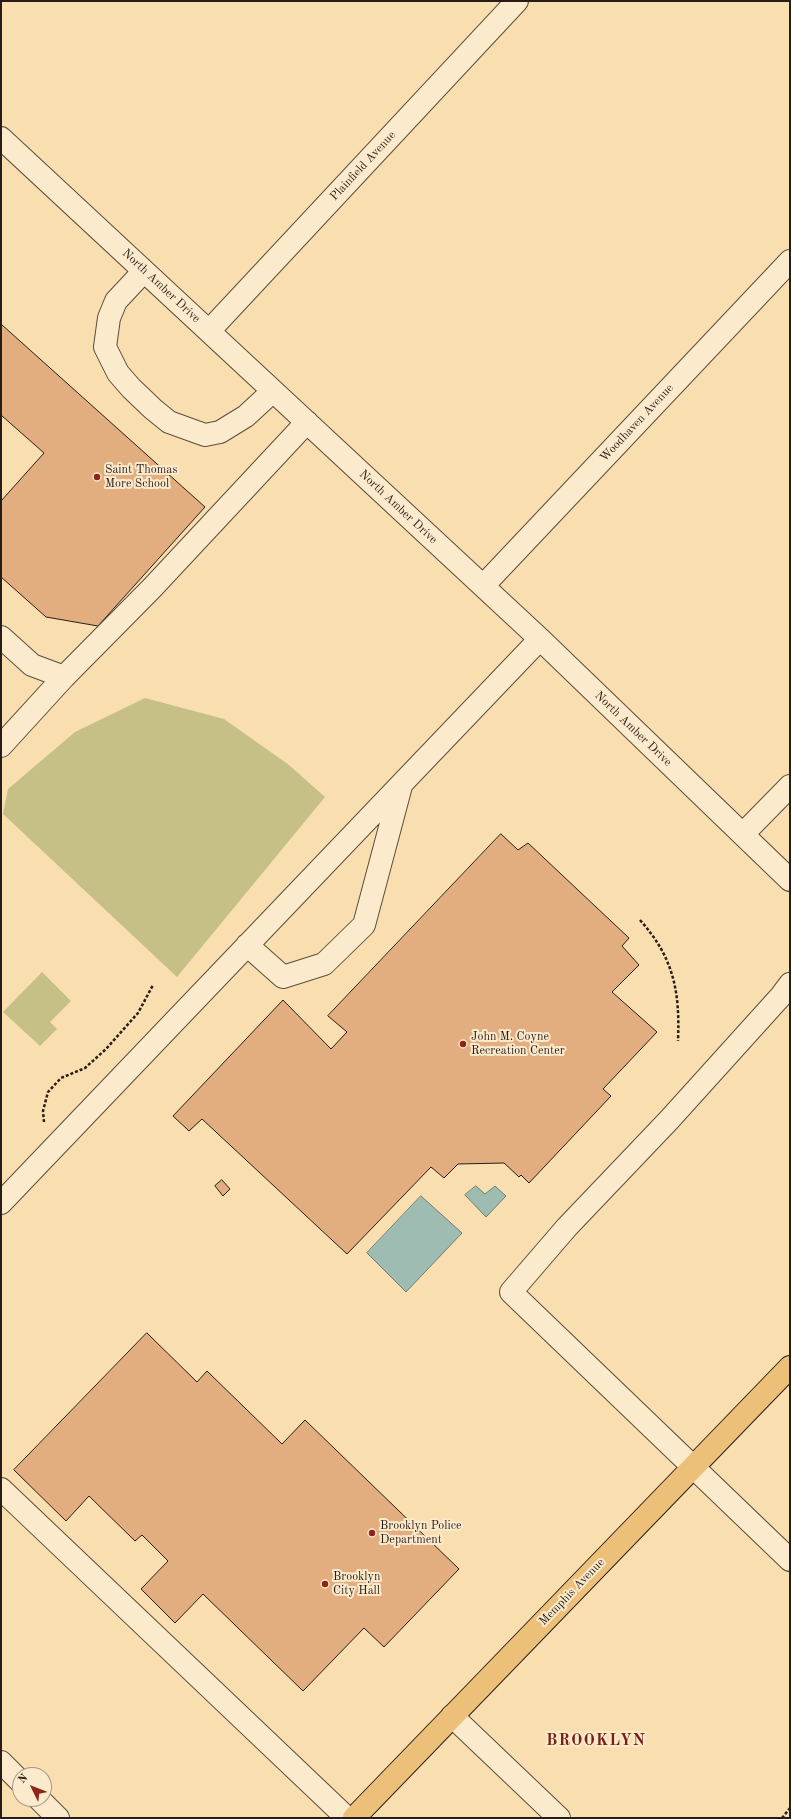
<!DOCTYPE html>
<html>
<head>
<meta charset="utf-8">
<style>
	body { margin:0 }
	#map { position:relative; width:791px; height:1819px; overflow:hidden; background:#f9dfb0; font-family:"Old Standard TT",serif }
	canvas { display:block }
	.frame { position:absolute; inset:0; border:2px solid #281c16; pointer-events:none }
	.north { position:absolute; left:12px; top:1767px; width:40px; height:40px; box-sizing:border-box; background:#fbeacc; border:1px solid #a79883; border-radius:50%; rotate:313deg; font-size:11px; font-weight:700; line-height:16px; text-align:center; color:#281c16 }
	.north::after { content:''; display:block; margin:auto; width:14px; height:18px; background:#8f2418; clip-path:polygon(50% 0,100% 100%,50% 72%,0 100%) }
</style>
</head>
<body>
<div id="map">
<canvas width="791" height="1819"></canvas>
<div class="frame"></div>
<div class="north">N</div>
</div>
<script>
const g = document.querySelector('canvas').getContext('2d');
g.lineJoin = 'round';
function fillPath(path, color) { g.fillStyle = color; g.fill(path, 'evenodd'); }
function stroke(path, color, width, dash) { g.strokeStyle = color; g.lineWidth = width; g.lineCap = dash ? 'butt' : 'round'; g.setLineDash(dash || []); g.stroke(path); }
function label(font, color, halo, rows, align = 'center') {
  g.font = font + ' "Old Standard TT",serif'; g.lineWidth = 4; g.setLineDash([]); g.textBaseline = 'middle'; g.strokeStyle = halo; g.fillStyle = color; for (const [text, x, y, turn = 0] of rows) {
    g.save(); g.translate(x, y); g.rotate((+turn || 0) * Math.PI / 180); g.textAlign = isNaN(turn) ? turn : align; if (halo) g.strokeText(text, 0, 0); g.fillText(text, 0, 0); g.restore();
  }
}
fillPath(new Path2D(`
	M145,698L224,719L289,765L325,797L177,977L3,814L8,789L75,732Z
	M42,972L71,1001L50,1022L57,1029L40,1046L3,1012Z`), '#c6c086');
const water = new Path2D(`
	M476,1186L485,1194L495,1186L506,1196L486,1217L465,1195Z
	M421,1196L462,1233L406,1292L367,1253Z`);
fillPath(water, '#9fbcb2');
stroke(water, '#6f7c74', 1);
const building = new Path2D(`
	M1,324L205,507L98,626L46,617L1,577V501L44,453L1,415Z
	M501,834L518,850L528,843L629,938L622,946L639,965L612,992L657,1032L603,1089L611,1096L529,1183L521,1175L519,1177L504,1163L458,1164L444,1178L431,1167L347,1254L202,1119L189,1131L173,1116L283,1000L331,1049L347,1032L328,1016Z
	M222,1180L230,1189L223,1196L215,1186Z
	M147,1333L197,1382L207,1371L282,1444L305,1420L459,1569L384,1647L364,1628L303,1691L203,1594L175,1623L141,1589L168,1561L142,1535L135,1541L89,1496L66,1521L14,1470Z`);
fillPath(building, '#e3ae7f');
stroke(building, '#281c16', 1);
const minor = new Path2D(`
	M1,138L540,639L790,880
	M144,271L116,301L109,318L105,347L118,373L131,388L153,409L169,422L205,435L220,432L246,416L273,391
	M209,331L517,1
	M483,586L790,261
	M1,637L32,665L64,677L152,588L307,422
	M1,746L64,677
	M743,834L790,786
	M247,945L283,977L324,964L364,925L401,786
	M790,984L781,996L669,1120L567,1227L511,1292L790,1560
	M1,1203L540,639
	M1,1489L347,1818
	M452,1716L559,1818
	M1,1762L20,1781
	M39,1799L58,1818`);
const major = new Path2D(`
	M354,1818L790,1367`);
stroke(minor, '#5c4d3c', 24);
stroke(major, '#281c16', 24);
stroke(new Path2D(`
	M640,920C674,958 680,992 678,1041
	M44,1122L43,1111L48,1092L61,1078L85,1068L106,1049L138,1013L153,985
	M782,1818L790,1808`), '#281c16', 2.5, [3, 2]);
stroke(minor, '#fbeacc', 22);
stroke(major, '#ecc078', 22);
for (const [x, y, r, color] of [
	[97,477,4,"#8f2418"],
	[463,1044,4,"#8f2418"],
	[372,1533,4,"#8f2418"],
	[325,1584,4,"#8f2418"]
]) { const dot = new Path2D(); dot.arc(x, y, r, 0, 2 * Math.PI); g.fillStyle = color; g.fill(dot); stroke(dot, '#fbeacc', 1.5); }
label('12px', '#281c16', '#fbeacc', [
	["Plainfield Avenue",363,166,-47],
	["North Amber Drive",161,286,43],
	["Woodhaven Avenue",637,423,-47],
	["North Amber Drive",398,507,43],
	["North Amber Drive",633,729,44],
	["Memphis Avenue",572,1592,-46]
]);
label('12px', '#281c16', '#fbeacc', [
	["Saint Thomas",105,470],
	["More School",105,484],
	["John M. Coyne",471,1037],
	["Recreation Center",471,1051],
	["Brooklyn Police",380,1526],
	["Department",380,1540],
	["Brooklyn",333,1577],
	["City Hall",333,1591]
], 'left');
g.letterSpacing = '1px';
label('bold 16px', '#7a1f14', '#fbeacc', [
	["BROOKLYN",596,1741]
]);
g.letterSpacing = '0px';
</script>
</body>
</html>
